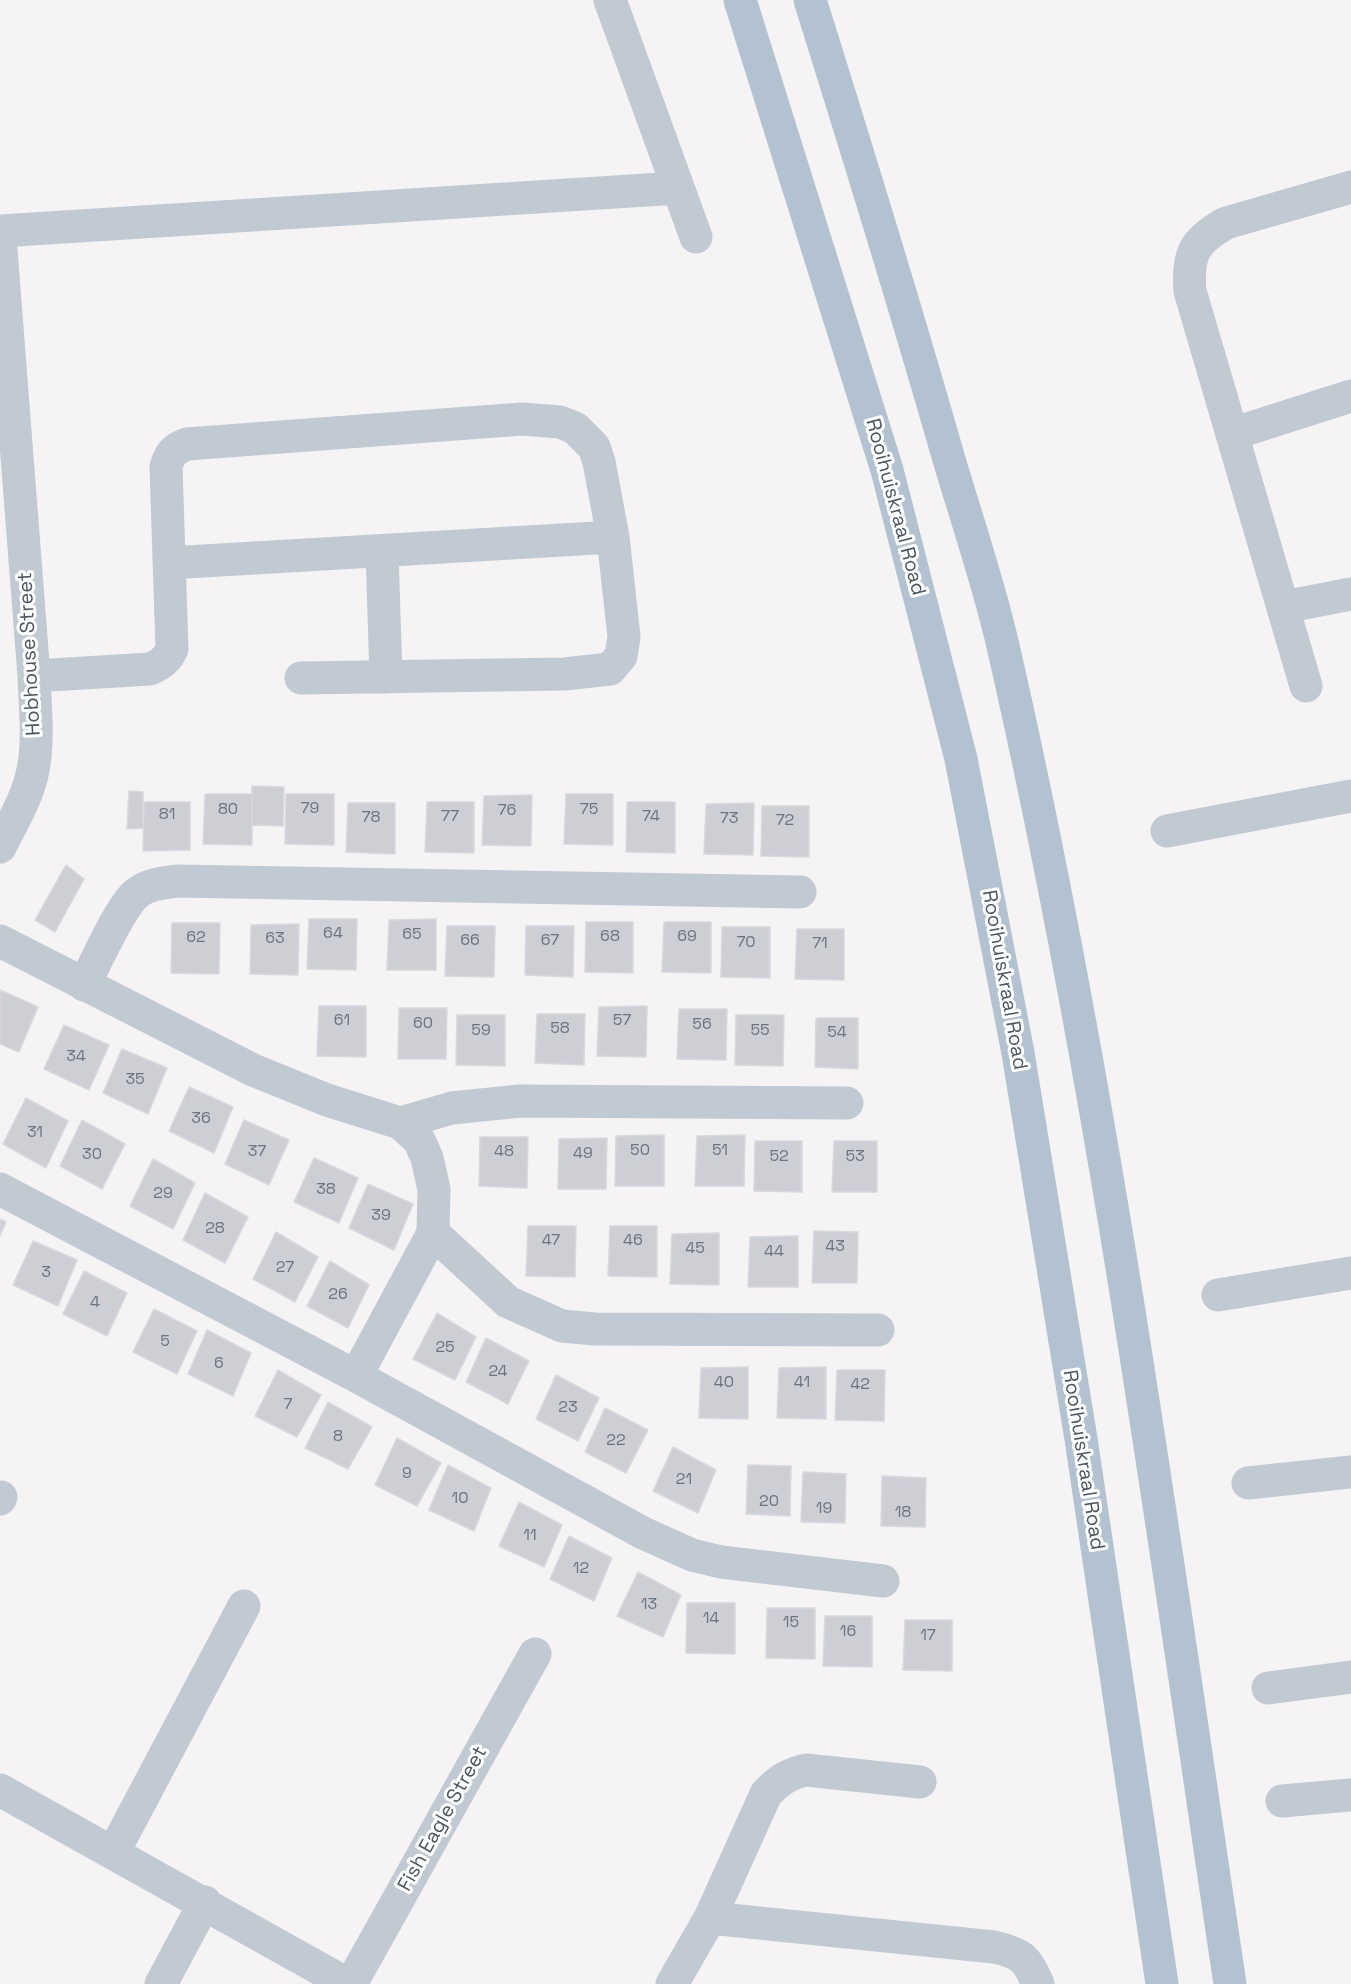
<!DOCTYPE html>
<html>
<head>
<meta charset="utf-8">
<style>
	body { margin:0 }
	canvas { display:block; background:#f5f3f3 }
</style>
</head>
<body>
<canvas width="1351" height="1984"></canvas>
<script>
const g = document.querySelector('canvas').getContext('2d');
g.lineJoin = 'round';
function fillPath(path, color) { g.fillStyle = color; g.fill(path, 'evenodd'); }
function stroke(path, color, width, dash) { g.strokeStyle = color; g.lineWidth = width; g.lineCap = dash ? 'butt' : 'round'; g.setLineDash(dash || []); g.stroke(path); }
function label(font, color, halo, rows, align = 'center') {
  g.font = font + ' "Space Grotesk",sans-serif'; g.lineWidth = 6; g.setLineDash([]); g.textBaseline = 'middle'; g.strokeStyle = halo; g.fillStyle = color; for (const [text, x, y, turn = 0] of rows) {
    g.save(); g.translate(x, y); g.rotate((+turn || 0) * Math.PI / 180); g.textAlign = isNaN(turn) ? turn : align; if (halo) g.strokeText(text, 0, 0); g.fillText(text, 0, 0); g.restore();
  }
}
const building = new Path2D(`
	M252,786L284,787L283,826L252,825Z
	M129,791L143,792V828L127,829Z
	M205,794H252V845L203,844Z
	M286,794H334V845L285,844Z
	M566,794H613V845L564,844Z
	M532,795L531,846L482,845L484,796Z
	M144,802H190V850L143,851Z
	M427,802H474V853L425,852Z
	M627,802H675V853L626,852Z
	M348,803H395V854L346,852Z
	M754,803L753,855L704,854L706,804Z
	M762,806H809V857L761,856Z
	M66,865L84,879L55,932L35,920Z
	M309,919H357L356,970L307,969Z
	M436,919V970H387L389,920Z
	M586,922H633V973L585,972Z
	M664,922H711V973L662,972Z
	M172,923H220L219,974L171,973Z
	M299,924L298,975L250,974L251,925Z
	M447,926H495L494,977L445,976Z
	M526,926H574L573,977L525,975Z
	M722,927H770V978L721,977Z
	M797,929H844V980L795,979Z
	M0,990L38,1007L19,1052L0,1044Z
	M319,1006H366V1057L317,1056Z
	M647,1006L646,1057L597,1056L599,1007Z
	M399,1008H447L446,1059H398Z
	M679,1009H727L726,1060L677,1059Z
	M537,1014H585L584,1065L535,1063Z
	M457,1015H505V1066L456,1065Z
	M736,1015H784L783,1066L735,1065Z
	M816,1018H858V1069L815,1067Z
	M64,1025L109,1045L89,1090L44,1069Z
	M122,1049L167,1068L148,1114L103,1093Z
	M189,1087L233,1107L214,1153L169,1131Z
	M26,1098L68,1121L46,1168L3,1144Z
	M82,1120L125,1144L102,1189L60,1166Z
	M244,1120L289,1140L269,1185L225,1164Z
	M664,1135V1186H615L616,1136Z
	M745,1135L744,1186H695L697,1136Z
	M480,1137H528L527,1188L479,1186Z
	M607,1138L606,1189H558L559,1139Z
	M755,1141H802V1192L754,1191Z
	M834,1141H877V1192H832Z
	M314,1158L358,1178L339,1223L294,1202Z
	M153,1159L195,1183L173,1229L130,1206Z
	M368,1184L413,1204L394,1250L349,1228Z
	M205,1193L248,1217L225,1263L183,1240Z
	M0,1219L6,1222L0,1236Z
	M528,1226H576L575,1277L526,1276Z
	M610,1226H657V1277L608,1276Z
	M814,1231L858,1232L857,1283H812Z
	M276,1232L318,1257L295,1302L253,1279Z
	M719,1233V1285L670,1284L672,1234Z
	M798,1236V1287H748L750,1237Z
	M33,1241L77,1260L58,1306L13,1285Z
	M330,1261L369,1285L348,1328L307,1306Z
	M84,1271L127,1293L107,1336L63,1314Z
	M154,1309L197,1331L177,1374L133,1352Z
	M437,1313L476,1337L455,1380L413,1359Z
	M207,1330L251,1353L233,1396L188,1374Z
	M486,1338L529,1361L508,1404L466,1382Z
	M748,1367V1419L699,1418L701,1368Z
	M826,1367V1419L777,1418L779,1368Z
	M278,1370L321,1395L297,1437L255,1416Z
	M837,1370H885L884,1421L835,1420Z
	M556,1375L599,1398L578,1441L536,1419Z
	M328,1402L372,1427L348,1469L305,1448Z
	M605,1408L648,1430L626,1473L585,1452Z
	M397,1438L441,1463L417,1506L375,1485Z
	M673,1447L716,1470L698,1513L653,1491Z
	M448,1465L491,1488L474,1531L429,1510Z
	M748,1465L791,1466L790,1516L746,1514Z
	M803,1472L846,1474L845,1523L801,1522Z
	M882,1476L926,1478L925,1527L881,1526Z
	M519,1502L562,1525L544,1567L499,1546Z
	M569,1536L612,1558L594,1601L550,1579Z
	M638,1572L681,1595L663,1637L617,1616Z
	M687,1603H735V1654L686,1653Z
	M767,1608H815V1659L766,1658Z
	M825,1616H872V1667L823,1666Z
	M905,1620H952V1671L903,1670Z`);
fillPath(building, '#cdcfd5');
stroke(building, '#d7d9de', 1.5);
stroke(new Path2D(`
	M610,0L696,237
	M0,231L678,188
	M0,237L34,676C35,706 39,739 33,770C28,797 12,823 0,847
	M1232,434L1351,396
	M382,551L386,677
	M169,563L613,537
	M1284,607L1351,594
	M34,676L150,669C161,664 167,660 172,649L166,467C170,453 174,449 187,444L522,419L560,422L575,428L594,447L599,462L613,537L624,637L621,656L610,669L564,674L301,678
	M1306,686L1190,291C1187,254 1194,241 1226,223L1351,187
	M1167,831L1351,796
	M0,941L253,1070L327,1100L400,1123L419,1140L427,1158L434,1189L433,1233L356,1376
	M84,985C96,963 119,908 137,893C149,884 163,883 177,881L800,892
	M400,1123L452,1108L520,1101L847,1103
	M0,1189L356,1376L643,1533L692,1555L721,1562L883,1581
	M433,1233L508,1302L562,1326L595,1329L878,1330
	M1218,1295L1351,1273
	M1248,1483L1351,1472
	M0,1499L1,1497
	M1268,1688L1351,1677
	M0,1790L347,1984
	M1282,1801L1351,1795
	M113,1853L244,1606
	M710,1918L994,1947C1021,1953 1027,1958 1038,1984
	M161,1984L205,1902
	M351,1984L535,1654
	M672,1984L710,1918L766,1794C778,1781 788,1774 806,1770L920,1782`), '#c1cad2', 33);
stroke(new Path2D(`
	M740,0L887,470L961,759L1018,1053L1081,1439L1162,1984
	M810,0C857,150 903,299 946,449C965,515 988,580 1003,646C1104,1087 1163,1536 1230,1984`), '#b3c2d1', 33);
label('16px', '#6b747e', null, [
	["79",310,809],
	["80",228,810],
	["75",589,810],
	["76",507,811],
	["81",167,815],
	["77",450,817],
	["74",651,817],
	["78",371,818],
	["73",729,819],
	["72",785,821],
	["64",333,934],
	["65",412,935],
	["68",610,937],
	["69",687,937],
	["62",196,938],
	["63",275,939],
	["66",470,941],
	["67",550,941],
	["70",746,943],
	["71",820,944],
	["61",342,1021],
	["57",622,1021],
	["60",423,1024],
	["56",702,1025],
	["58",560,1029],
	["59",481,1031],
	["55",760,1031],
	["54",837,1033],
	["34",76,1057],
	["35",135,1080],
	["36",201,1119],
	["31",35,1133],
	["50",640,1151],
	["51",720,1151],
	["37",257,1152],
	["48",504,1152],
	["49",583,1154],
	["30",92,1155],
	["52",779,1157],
	["53",855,1157],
	["38",326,1190],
	["29",163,1194],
	["39",381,1216],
	["28",215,1229],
	["47",551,1241],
	["46",633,1241],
	["43",835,1247],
	["45",695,1249],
	["44",774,1252],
	["27",285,1268],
	["3",46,1273],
	["26",338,1295],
	["4",95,1303],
	["5",165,1342],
	["25",445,1348],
	["6",219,1364],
	["24",498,1372],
	["40",724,1383],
	["41",802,1383],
	["42",860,1385],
	["7",288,1405],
	["23",568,1408],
	["8",338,1437],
	["22",616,1441],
	["9",407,1474],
	["21",684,1480],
	["10",460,1499],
	["20",769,1502],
	["19",824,1509],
	["18",903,1513],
	["11",530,1536],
	["12",581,1569],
	["13",649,1605],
	["14",711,1619],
	["15",791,1623],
	["16",848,1632],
	["17",928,1636]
]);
label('20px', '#4a5661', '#fff', [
	["Rooihuiskraal Road",895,507,75],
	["Hobhouse Street",30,654,-93],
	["Rooihuiskraal Road",1004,980,80],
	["Rooihuiskraal Road",1083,1460,81],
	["Fish Eagle Street",443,1819,-61]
]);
</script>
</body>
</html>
